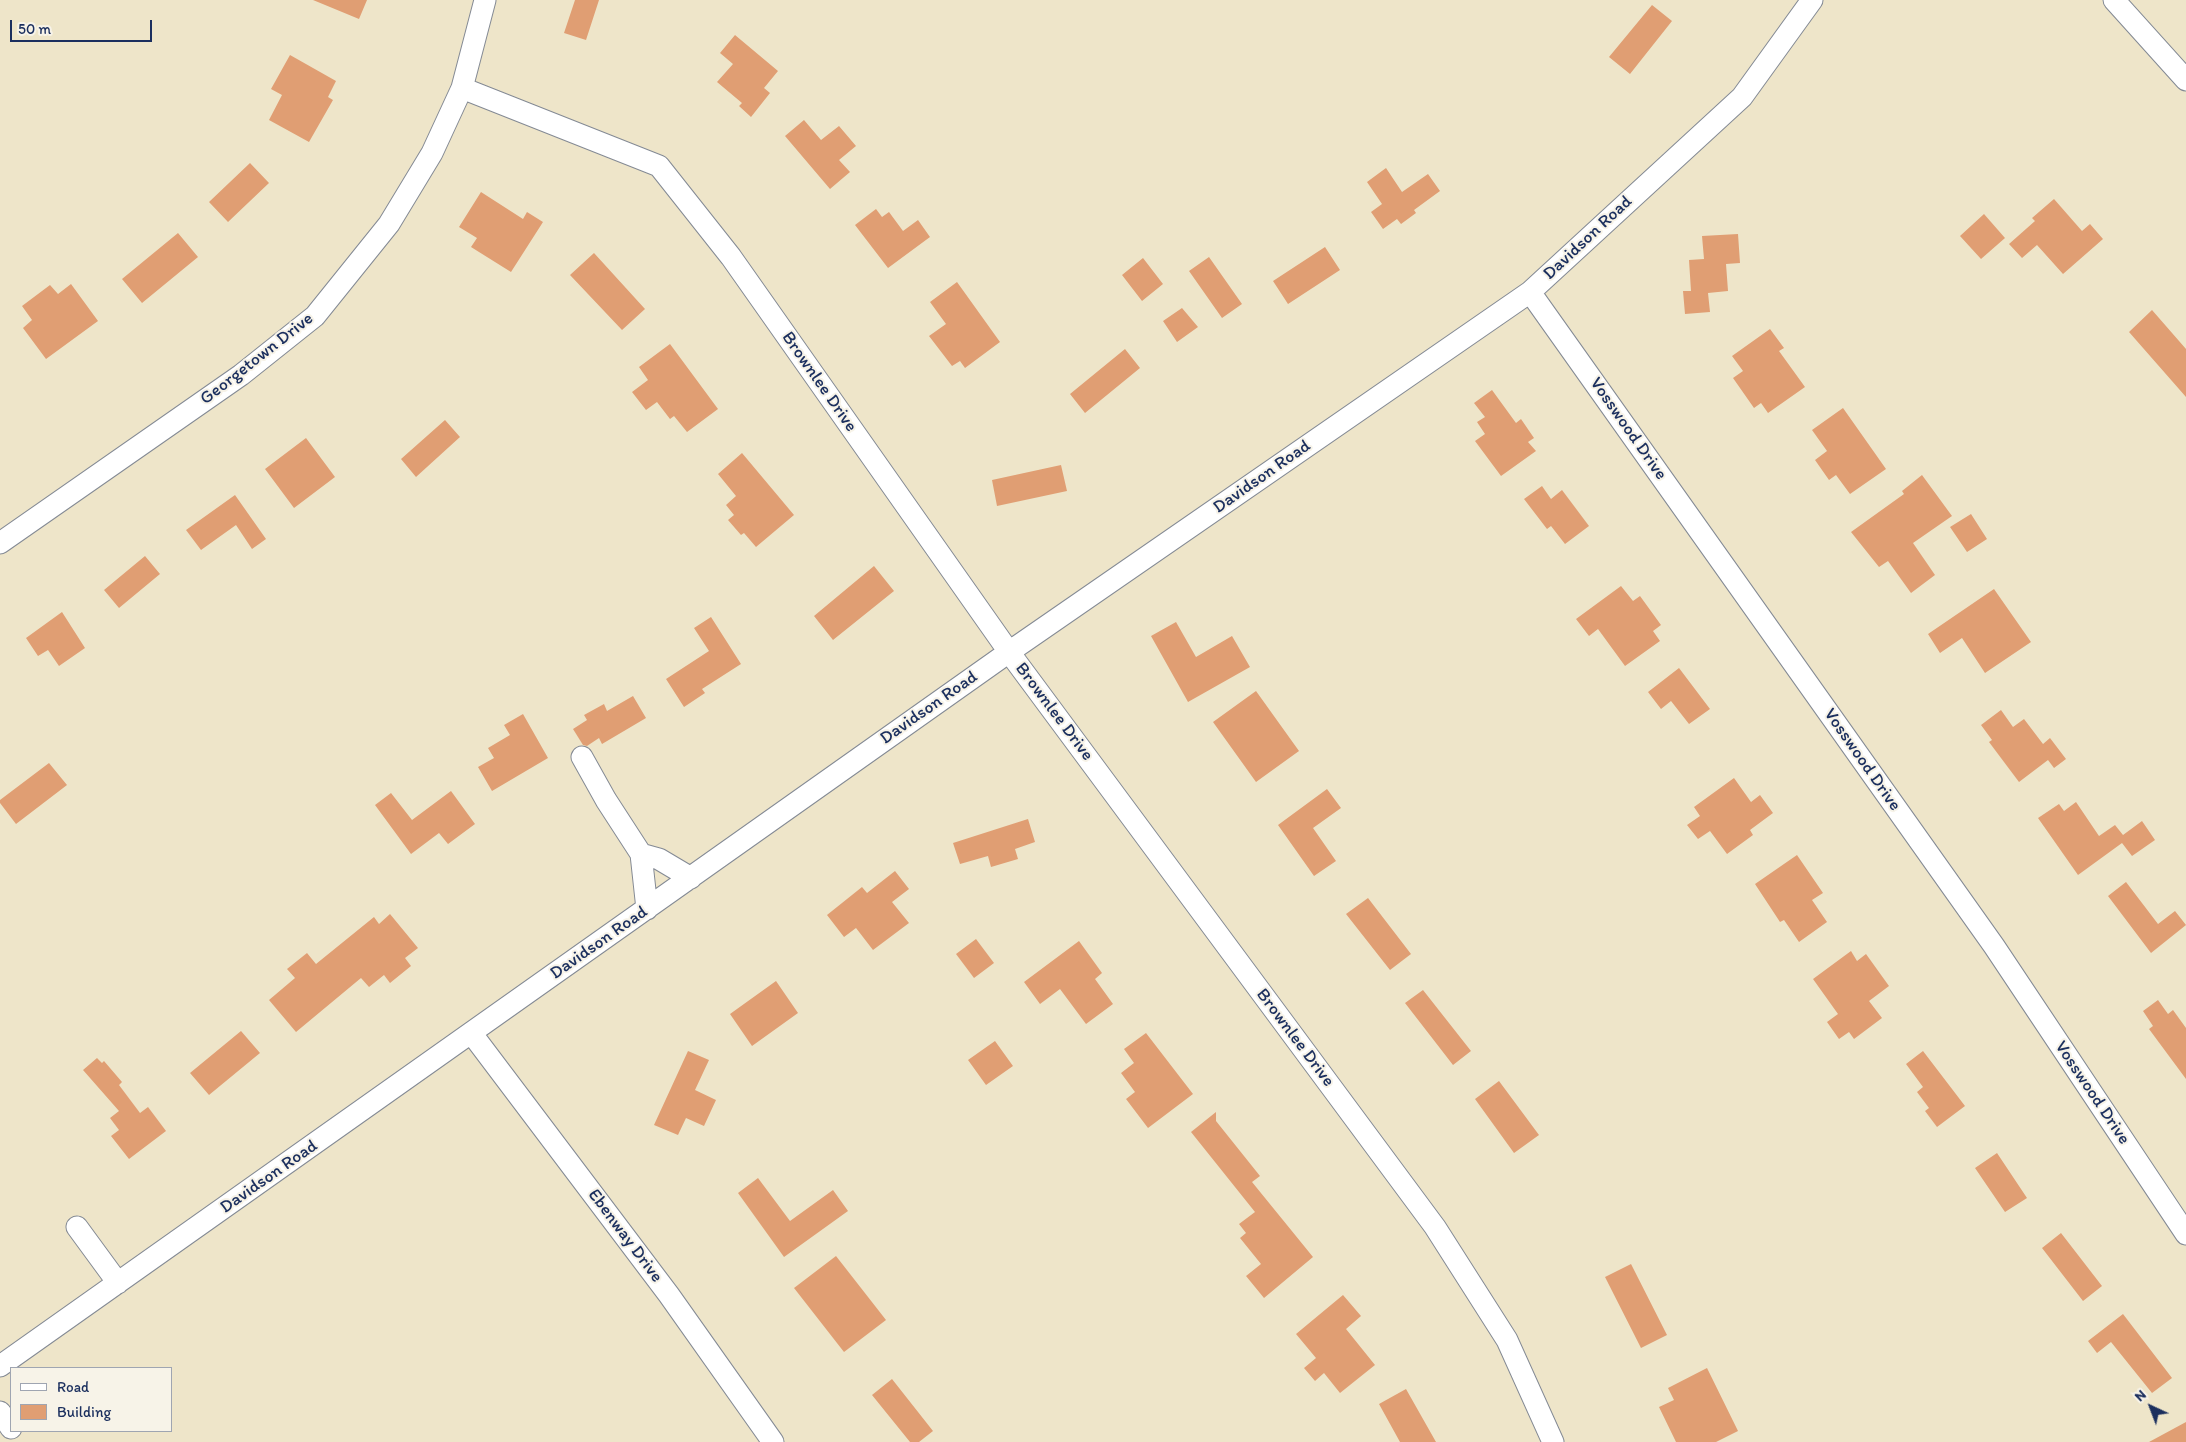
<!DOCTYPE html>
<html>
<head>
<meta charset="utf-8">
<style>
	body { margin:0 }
	#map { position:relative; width:2186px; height:1442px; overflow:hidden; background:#eee5c9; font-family:Itim,sans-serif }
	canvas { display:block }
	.legend { position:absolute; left:10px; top:1367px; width:162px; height:65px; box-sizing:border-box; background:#f7f3e8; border:1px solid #9fa5b1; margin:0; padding:6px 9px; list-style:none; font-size:15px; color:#1b2f5e }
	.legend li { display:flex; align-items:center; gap:10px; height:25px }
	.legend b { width:25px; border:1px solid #9fa5b1 }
	.north { position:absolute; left:2126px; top:1382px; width:50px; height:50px; -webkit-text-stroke:4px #f7f3e8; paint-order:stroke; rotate:317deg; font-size:14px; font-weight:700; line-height:20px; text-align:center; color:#1b2f5e }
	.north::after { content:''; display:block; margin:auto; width:18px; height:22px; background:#1b2f5e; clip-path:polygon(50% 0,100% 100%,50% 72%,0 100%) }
	.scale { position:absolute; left:10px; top:20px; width:142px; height:22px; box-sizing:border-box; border:2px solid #1b2f5e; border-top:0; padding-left:6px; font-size:15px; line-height:18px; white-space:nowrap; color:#1b2f5e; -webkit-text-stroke:4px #f7f3e8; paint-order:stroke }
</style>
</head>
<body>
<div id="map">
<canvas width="2186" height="1442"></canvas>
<ul class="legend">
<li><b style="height:6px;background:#fff"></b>Road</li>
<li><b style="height:14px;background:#e09e73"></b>Building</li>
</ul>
<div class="north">N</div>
<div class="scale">50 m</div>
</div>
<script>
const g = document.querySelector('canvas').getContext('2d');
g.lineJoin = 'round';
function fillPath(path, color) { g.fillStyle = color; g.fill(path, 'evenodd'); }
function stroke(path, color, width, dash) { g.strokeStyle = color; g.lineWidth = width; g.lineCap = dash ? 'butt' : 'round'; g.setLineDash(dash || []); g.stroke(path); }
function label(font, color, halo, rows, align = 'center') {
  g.font = font + ' Itim,sans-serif'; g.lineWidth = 4; g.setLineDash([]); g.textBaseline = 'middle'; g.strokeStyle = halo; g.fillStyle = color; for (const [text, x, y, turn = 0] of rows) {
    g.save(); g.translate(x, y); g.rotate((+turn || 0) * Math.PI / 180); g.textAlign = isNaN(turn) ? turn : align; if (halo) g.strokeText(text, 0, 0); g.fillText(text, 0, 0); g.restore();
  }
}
fillPath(new Path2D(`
	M313,0H367L359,19Z
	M575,0H599L586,40L564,33Z
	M1652,5L1672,21L1630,74L1609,57Z
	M735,35L778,71L764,88L770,93L751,117L739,106L742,103L717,82L733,64L720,53Z
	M290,55L336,81L328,97L333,100L309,142L269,120L282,95L271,89Z
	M804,120L821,140L839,126L856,146L839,160L850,172L830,189L785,136Z
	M250,163L269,183L228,222L209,202Z
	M1386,168L1402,192L1428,174L1440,191L1414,210L1416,213L1401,224L1397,219L1383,229L1371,212L1382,204L1367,182Z
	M481,192L523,219L527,212L543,222L511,272L471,247L477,238L459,227Z
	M2054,199L2082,231L2090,224L2103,239L2063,274L2037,245L2022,258L2009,244L2035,221L2032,218Z
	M876,209L882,217L889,212L903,231L918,220L930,237L888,268L855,225Z
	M1984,214L2005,238L1981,259L1960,236Z
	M178,233L198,257L142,303L122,279Z
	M1738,234L1740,263L1726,264L1728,291L1708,293L1710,312L1685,314L1683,291H1691L1689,260L1704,259L1702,236Z
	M1325,247L1340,270L1288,304L1273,281Z
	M594,253L645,309L622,330L570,275Z
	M1209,257L1242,304L1222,318L1189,271Z
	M1143,258L1163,284L1142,301L1122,275Z
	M957,282L1000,342L965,368L960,361L952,366L929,336L946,324L930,302Z
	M71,284L98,321L46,359L23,328L32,320L22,306L50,285L58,294Z
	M1182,308L1198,327L1177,342L1163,321Z
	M2152,310L2186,349V397L2129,332Z
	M1770,329L1784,348L1779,351L1805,387L1768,413L1761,403L1754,408L1733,378L1743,371L1732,356Z
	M670,344L718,409L687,432L674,416L670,419L657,402L646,410L632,392L648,380L639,367Z
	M1125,349L1140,368L1085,413L1070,394Z
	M1492,390L1516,423L1521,419L1534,438L1528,442L1536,451L1501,476L1475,441L1485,434L1477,422L1485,417L1474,403Z
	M1843,408L1886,469L1850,494L1836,475L1829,480L1815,460L1827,451L1812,430Z
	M445,420L460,437L416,477L401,459Z
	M306,438L335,477L294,508L265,469Z
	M742,453L794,515L756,547L744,533L741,535L728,520L734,515L726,505L736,496L718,474Z
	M1061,465L1067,491L997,506L992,480Z
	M1922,475L1952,516L1913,543L1935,575L1911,593L1888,561L1879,567L1851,532L1904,494L1902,491Z
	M1542,486L1551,499L1562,490L1589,526L1565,544L1551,526L1547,529L1524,499Z
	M235,495L266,539L252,549L236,525L201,550L186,530Z
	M1971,514L1987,539L1967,552L1950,527Z
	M145,556L160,574L119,608L104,590Z
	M874,566L894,591L833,640L814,616Z
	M1621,586L1633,601L1640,596L1661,625L1653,631L1660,641L1625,666L1598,629L1589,636L1576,619Z
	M1994,589L2031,642L1985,673L1962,638L1940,653L1928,634Z
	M62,612L85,648L59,666L48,650L38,656L26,638Z
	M711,617L741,664L702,689L705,693L684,707L666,679L709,651L694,628Z
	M1176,622L1196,657L1232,636L1250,667L1188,702L1151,636Z
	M1679,668L1710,709L1689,724L1671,701L1661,709L1648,692Z
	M1256,691L1299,751L1256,782L1213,722Z
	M633,696L646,718L602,744L599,738L587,746L583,745L573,729L587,720L584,715L604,704L607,711Z
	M2001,710L2013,727L2024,719L2043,744L2050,738L2066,759L2054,768L2048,760L2019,782L1989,742L1992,740L1981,725Z
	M523,714L548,758L492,791L478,767L494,758L488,748L510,735L504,725Z
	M49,763L67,785L16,824L0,803V800Z
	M1734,778L1751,802L1760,795L1773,813L1750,830L1753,835L1727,854L1710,831L1698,839L1687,825L1700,816L1694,807Z
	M1327,789L1341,808L1313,828L1336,861L1314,876L1278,825Z
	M451,791L475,824L448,844L439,833L411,854L375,805L391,793L412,820Z
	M2076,802L2099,836L2115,825L2123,835L2142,821L2155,840L2132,856L2122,843L2078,875L2038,818L2059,804L2064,811Z
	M1028,819L1035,842L1015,849L1018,859L991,867L988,856L960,864L953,843Z
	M1797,855L1823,893L1812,900L1827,922L1799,942L1784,920L1780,922L1755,884Z
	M895,871L909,889L892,902L909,923L873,950L856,928L844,937L827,915L862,887L867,893Z
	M2126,882L2158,924L2175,911L2186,925L2151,953L2108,896Z
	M1368,898L1411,954L1390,970L1346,914Z
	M390,914L418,948L405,958L411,966L390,983L384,975L369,987L361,978L296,1032L269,1000L295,978L287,969L307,953L316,964L374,917L379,924Z
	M976,939L994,963L974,978L956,954Z
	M1079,941L1102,973L1095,979L1113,1004L1086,1024L1060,989L1040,1004L1024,982Z
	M1851,951L1857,961L1866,954L1889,986L1869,1001L1882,1018L1854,1039L1849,1032L1839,1039L1827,1022L1838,1014L1813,979Z
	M776,981L798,1013L752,1046L730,1014Z
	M1423,990L1471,1051L1453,1065L1405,1003Z
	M2158,1000L2168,1014L2173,1010L2186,1028V1079L2149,1029L2153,1026L2143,1011Z
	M241,1031L260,1053L209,1095L190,1073Z
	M1146,1033L1193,1094L1148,1128L1126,1099L1135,1092L1121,1073L1134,1063L1124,1049Z
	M995,1041L1013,1066L986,1085L968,1060Z
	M688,1051L709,1060L695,1090L716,1100L704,1126L686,1118L678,1135L654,1125Z
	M1923,1051L1965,1106L1937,1127L1925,1111L1929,1108L1917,1092L1923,1087L1906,1064Z
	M97,1058L102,1063L104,1061L122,1082L119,1085L140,1113L148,1107L166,1131L129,1159L111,1136L119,1130L110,1118L119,1111L83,1070Z
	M1499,1081L1539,1135L1514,1153L1475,1099Z
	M1216,1112V1121L1260,1176L1252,1182L1313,1257L1264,1298L1246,1276L1261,1264L1240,1238L1246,1233L1239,1224L1255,1212L1191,1132Z
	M1997,1153L2027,1198L2005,1212L1975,1168Z
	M758,1178L790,1221L833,1190L848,1211L784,1257L738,1193Z
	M2061,1233L2102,1286L2083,1301L2042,1248Z
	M836,1256L886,1320L844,1352L794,1288Z
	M1631,1264L1667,1335L1641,1348L1605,1277Z
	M1343,1295L1361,1316L1346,1329L1375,1365L1340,1393L1324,1373L1315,1381L1304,1368L1316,1358L1296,1334Z
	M2123,1314L2172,1378L2152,1393L2111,1342L2097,1353L2088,1341Z
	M1707,1368L1738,1431L1716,1442H1676L1659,1407L1674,1400L1668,1388Z
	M892,1379L933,1431L919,1442H910L872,1395Z
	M1406,1389L1436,1442H1400L1379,1404Z
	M2186,1422V1442H2149Z`), '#e09e73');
const minor = new Path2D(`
	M2114,0L2186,80
	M462,88L659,166L731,257L1009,652L1435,1227L1507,1340L1553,1442
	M1530,292L1994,946L2186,1234
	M0,543L241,375L315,316L389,224L432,153L462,88L485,0
	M582,757L606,800L641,854L647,909
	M641,854L659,859L691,878
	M472,1034L669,1295L773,1442
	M77,1227L118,1283
	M0,1366L1009,652L1530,292L1742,97L1812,0
	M0,1412L11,1428`);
stroke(minor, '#848a94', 23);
stroke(minor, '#fff', 21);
label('18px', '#1b2f5e', '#f7f3e8', [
	["Davidson Road",1588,238,-43],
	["Georgetown Drive",257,359,-38],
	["Brownlee Drive",819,382,55],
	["Vosswood Drive",1628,429,55],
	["Davidson Road",1262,477,-35],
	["Davidson Road",929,708,-35],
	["Brownlee Drive",1054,712,53],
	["Vosswood Drive",1862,760,55],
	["Davidson Road",599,943,-35],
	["Brownlee Drive",1295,1038,53],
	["Vosswood Drive",2092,1093,56],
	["Davidson Road",269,1177,-35],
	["Ebenway Drive",625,1236,53]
]);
</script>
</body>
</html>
